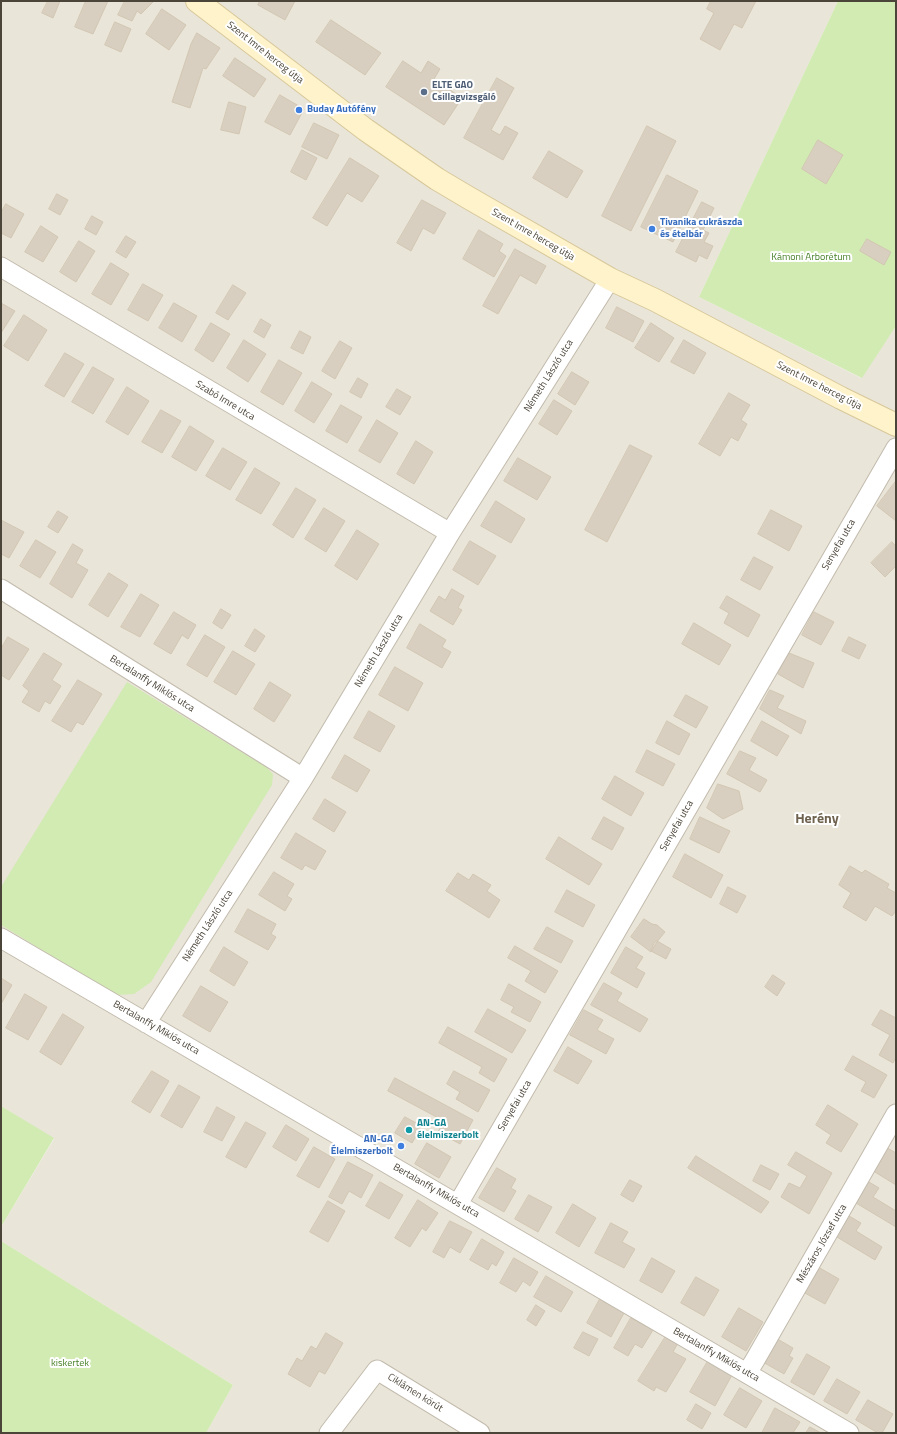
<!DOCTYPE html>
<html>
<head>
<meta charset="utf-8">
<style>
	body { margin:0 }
	#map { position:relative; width:897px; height:1434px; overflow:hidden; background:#f6f3eb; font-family:"Titillium Web",sans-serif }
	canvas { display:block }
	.frame { position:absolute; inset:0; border:2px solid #4b4438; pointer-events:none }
</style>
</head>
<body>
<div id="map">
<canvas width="897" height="1434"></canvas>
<div class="frame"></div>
</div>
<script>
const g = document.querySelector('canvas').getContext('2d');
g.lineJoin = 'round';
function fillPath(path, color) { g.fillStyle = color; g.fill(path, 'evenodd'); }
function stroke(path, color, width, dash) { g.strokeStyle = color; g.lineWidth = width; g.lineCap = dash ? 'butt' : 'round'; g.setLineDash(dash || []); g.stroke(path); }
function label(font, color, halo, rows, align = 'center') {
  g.font = font + ' "Titillium Web",sans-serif'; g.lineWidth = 4; g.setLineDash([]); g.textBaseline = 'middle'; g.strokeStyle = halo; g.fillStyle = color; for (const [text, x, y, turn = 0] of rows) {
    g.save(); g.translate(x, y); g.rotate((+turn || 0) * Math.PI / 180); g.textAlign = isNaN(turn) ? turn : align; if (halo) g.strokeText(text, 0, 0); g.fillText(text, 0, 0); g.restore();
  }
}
fillPath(new Path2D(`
	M1,1H838L699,297L861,378L896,326V1433H206L233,1385L1,1241V1227L54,1139L1,1106Z`), '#eae5d9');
fillPath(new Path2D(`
	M838,1H896V326L862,378L699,297Z
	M127,682L266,767L273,774L272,785L151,982L134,994L116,995L1,925V887Z
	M1,1106L54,1138L1,1227Z
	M1,1241L233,1385L206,1433H1Z`), '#d1ebb3');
const building = new Path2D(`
	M48,1H60L53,18L42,13Z
	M86,1H108L93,34L75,27Z
	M125,1H154L141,14L137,11L132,21L118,15Z
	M260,1H295L285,20L258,5Z
	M711,1H756L742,28L734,24L720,50L700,39L714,13L707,9Z
	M162,9L186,25L169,50L146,34Z
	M331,20L381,53L365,75L316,42Z
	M115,22L131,29L121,52L105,45Z
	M197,33L220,48L206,69L203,68L190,108L172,102L191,44Z
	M235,58L266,79L254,97L223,76Z
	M403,61L421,73L428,61L440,69L434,79L462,98L444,125L386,87Z
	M497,78L514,88L491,130L500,135L505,126L518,133L503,160L464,138Z
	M280,95L304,109L290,135L265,122Z
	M229,102L246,107L239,134L221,130Z
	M314,123L339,135L327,159L302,147Z
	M647,126L676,141L631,231L602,216Z
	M818,140L843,155L826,184L802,169Z
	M302,150L317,158L306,180L291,172Z
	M549,151L583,171L567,198L533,178Z
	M350,158L379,176L362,202L347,193L327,226L313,218Z
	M667,175L698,191L673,242L641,227Z
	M57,194L68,200L60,215L49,209Z
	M422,200L446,213L434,234L423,228L411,251L397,243Z
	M702,202L714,208L703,230L709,233L704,242L713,246L707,259L699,255L696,262L676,252Z
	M6,204L24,214L11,238L1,233V213Z
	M92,216L103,222L96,235L85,229Z
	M41,226L58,237L43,262L25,252Z
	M479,230L503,244L499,251L506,256L494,277L463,259Z
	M126,236L136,242L126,258L116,252Z
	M867,239L891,252L884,265L860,251Z
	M79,241L95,251L76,282L60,272Z
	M515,249L546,266L536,284L520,275L498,314L483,306Z
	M111,263L129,274L111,305L92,294Z
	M143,284L163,295L148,321L128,310Z
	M233,285L246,293L228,320L216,313Z
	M1,303L15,311L1,333Z
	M174,303L197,316L182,342L159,328Z
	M617,307L644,321L633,342L606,328Z
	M24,315L47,330L28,361L4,346Z
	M261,319L271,325L264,338L254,332Z
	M211,323L230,334L213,362L195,350Z
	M651,323L674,338L659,362L635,348Z
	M300,331L311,337L303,354L291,348Z
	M244,340L266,354L248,382L227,368Z
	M684,340L706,353L694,374L671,362Z
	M340,341L352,348L335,379L322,371Z
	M65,353L84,364L64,397L45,386Z
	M279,360L302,373L283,405L261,392Z
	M93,367L114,379L93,414L72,402Z
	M572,372L589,382L575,405L558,394Z
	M358,378L368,384L361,398L350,392Z
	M312,382L332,394L314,423L295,411Z
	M127,387L149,401L128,435L106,422Z
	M397,389L411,397L400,415L386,407Z
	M729,393L750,405L741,420L747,424L738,441L731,437L720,456L699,444Z
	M554,400L572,411L557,435L539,424Z
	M341,405L362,417L347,443L326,431Z
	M161,410L181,421L162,453L142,442Z
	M377,420L398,433L380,463L359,451Z
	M190,426L214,441L196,471L172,457Z
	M416,441L433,452L414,484L397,474Z
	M630,445L652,456L607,542L585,530Z
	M223,448L247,462L230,490L206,476Z
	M518,458L551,477L537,500L504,481Z
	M255,468L280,483L261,514L236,500Z
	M896,481V521L877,506Z
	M296,488L316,500L293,538L273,525Z
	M496,501L525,519L511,543L481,526Z
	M324,508L345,521L326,552L305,539Z
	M771,510L802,526L789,551L758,534Z
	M58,511L68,517L58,533L48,527Z
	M1,520L24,532L9,558L1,554Z
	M357,530L379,544L357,580L335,566Z
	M36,540L56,552L40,578L20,566Z
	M470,541L496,556L478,585L453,570Z
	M892,542L896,546V566L885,577L871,563Z
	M73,544L83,550L76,563L88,570L72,598L50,584Z
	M754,557L773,567L760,590L741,580Z
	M109,573L128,585L108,617L89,605Z
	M452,589L464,596L458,608L462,610L453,625L430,611L439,596L445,600Z
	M141,594L159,605L140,637L121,627Z
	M727,596L760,615L748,637L724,623L729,613L720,608Z
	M221,609L231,615L222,629L213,623Z
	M174,612L196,625L188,639L182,635L171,654L154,644Z
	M814,612L834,622L821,645L802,635Z
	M694,623L731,645L719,665L682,644Z
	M420,624L446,640L442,647L451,652L442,668L407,648Z
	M255,629L265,636L255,652L245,646Z
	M205,635L225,647L207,677L187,665Z
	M8,637L29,649L9,680L1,675V649Z
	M849,637L866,645L859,659L842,651Z
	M233,651L255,664L236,695L214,682Z
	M44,653L62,664L52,680L61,686L50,704L45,701L39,712L22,702L29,691L23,686Z
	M789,653L814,663L803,688L778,674Z
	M395,667L423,683L408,711L379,695Z
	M78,680L102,694L83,725L77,722L71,732L52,721Z
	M270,682L291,695L274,722L254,709Z
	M770,690L784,696L777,708L806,721L801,734L760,709Z
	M686,695L708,707L696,728L674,716Z
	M369,711L395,726L380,752L354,738Z
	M667,721L690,734L679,755L656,743Z
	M762,721L789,736L777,756L751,741Z
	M647,750L675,764L663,786L636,772Z
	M740,751L756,758L749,770L767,780L760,792L727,774Z
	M345,755L370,770L357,792L332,778Z
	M615,776L644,793L631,816L602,799Z
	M718,784L739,791L743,809L723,819L707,808Z
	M325,799L346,812L334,832L313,819Z
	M604,817L624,828L612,850L592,839Z
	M700,817L730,831L719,853L690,839Z
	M296,833L326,851L315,870L305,865L302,870L281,858Z
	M559,837L602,864L589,885L546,859Z
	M685,854L723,875L711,898L673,877Z
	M850,866L862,873L865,870L889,884L887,888L896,893V911L892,916L875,906L866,921L843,907L851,893L839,885Z
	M274,872L294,884L287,896L292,899L285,911L259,895Z
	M458,873L469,880L473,874L491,885L487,891L500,900L489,918L446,891Z
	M728,887L746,896L737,913L720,904Z
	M567,890L595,905L583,927L555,912Z
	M248,909L276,924L271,934L276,937L268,950L235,932Z
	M644,919L652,924L657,925L665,932L656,943L651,952L631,937Z
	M547,927L573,941L561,963L534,949Z
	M657,941L671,949L666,959L651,951L654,943Z
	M515,946L558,971L545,993L525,981L531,971L508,958Z
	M224,947L248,962L234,986L210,971Z
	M626,947L643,957L636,968L645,973L637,988L611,973Z
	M773,975L785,983L777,996L765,987Z
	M1,978L12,985L1,1004Z
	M604,983L622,993L617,1001L648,1019L640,1032L591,1005Z
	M509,984L541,1002L530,1022L511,1012L514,1007L501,1000Z
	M201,986L228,1002L210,1032L183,1016Z
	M25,994L47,1007L28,1040L6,1028Z
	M488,1009L526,1030L512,1053L475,1032Z
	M584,1010L603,1020L597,1030L614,1039L606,1054L570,1035Z
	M881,1010L896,1018V1057L893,1063L879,1055L890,1035L872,1025Z
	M63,1014L84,1027L61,1065L40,1052Z
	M448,1027L507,1059L494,1082L479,1073L482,1067L439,1043Z
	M568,1047L592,1061L578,1084L554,1071Z
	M853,1056L887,1075L874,1098L861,1091L866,1082L845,1070Z
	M152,1071L169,1081L150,1113L132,1102Z
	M454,1071L490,1090L478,1112L456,1099L460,1092L447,1084Z
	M395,1078L473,1120L460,1144L438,1132L444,1121L388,1091Z
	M179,1085L200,1097L182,1128L161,1116Z
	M828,1105L858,1124L841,1152L826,1143L831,1135L816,1125Z
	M217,1107L235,1117L222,1141L204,1132Z
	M405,1117L422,1126L412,1143L395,1133Z
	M246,1122L266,1133L246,1168L226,1157Z
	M286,1125L309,1139L296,1161L273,1147Z
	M427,1143L451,1157L439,1178L415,1164Z
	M884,1146L896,1153V1185L870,1169Z
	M314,1147L335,1159L319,1188L297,1176Z
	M796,1152L832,1173L809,1214L781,1197L789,1183L800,1188L807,1176L788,1165Z
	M696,1156L769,1202L761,1213L688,1168Z
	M348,1162L373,1175L361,1198L349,1191L342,1204L329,1197Z
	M761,1165L779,1174L770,1190L753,1181Z
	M497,1168L516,1179L511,1188L516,1191L504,1212L479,1198Z
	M864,1179L879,1188L873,1197L896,1211V1227L851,1200Z
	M630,1180L642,1186L633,1202L621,1195Z
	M380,1182L403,1195L389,1219L366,1206Z
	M529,1195L552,1207L538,1232L515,1219Z
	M418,1200L438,1213L426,1231L422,1228L410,1247L395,1238Z
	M328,1201L345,1211L328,1242L310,1232Z
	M573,1204L596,1218L579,1247L556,1233Z
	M844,1213L861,1223L856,1231L882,1247L875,1260L832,1234Z
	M450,1221L472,1232L460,1253L450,1247L444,1258L433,1252Z
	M611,1223L628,1232L622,1242L635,1249L624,1268L595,1253Z
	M482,1239L504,1252L496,1266L492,1263L488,1270L470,1260Z
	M514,1258L538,1272L530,1286L523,1281L516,1292L500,1283Z
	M652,1258L675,1271L662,1293L640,1281Z
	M818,1267L839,1279L825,1304L803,1292Z
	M546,1276L573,1292L561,1312L534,1297Z
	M696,1277L719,1290L704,1316L681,1303Z
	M600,1299L624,1313L611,1337L587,1323Z
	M536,1305L545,1311L536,1326L527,1320Z
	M739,1308L763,1322L746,1351L722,1337Z
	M631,1318L653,1330L642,1348L635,1344L628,1356L614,1348Z
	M583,1332L598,1339L589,1356L574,1348Z
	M326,1333L343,1343L325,1374L319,1371L310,1387L288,1374L297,1358L302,1361L311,1346L316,1349Z
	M666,1336L678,1343L673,1352L686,1359L666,1392L656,1387L654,1391L638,1381Z
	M774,1337L793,1348L789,1356L793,1358L784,1374L761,1361Z
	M807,1354L830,1367L814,1395L791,1382Z
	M708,1361L732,1375L715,1406L690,1392Z
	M837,1379L860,1392L847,1414L824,1401Z
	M740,1388L762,1401L746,1428L724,1415Z
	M868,1400L893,1414L882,1433H878L856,1420Z
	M696,1404L711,1413L702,1429L687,1420Z
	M775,1408L800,1422L793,1433H762Z
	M810,1427L821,1433H806Z`);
fillPath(building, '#d8cfc0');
stroke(building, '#d3c7b3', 1);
const street = new Path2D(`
	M1,267L450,533
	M1,589L303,778
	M1,938L849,1433
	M146,1023L303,778L450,533L610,279
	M458,1204L896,448
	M747,1373L755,1360L896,1114
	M329,1433L377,1370L480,1433`);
const secondary = new Path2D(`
	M197,1L366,130L437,179L469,198L610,279L655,300L841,398L896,425`);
stroke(street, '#c2bbad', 21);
stroke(secondary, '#d7c89a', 24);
stroke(street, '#fff', 19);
stroke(secondary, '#fff3cc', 22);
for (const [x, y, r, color] of [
	[424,92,4,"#5c6f8a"],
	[299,110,4,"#3f7fe0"],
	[652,229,4,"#3f7fe0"],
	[409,1130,4,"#0f9aa8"],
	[401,1146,4,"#3f7fe0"]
]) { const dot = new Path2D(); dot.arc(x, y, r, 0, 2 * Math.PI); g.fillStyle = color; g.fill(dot); stroke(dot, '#fff', 1.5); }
label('10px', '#4b4438', '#fff', [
	["Szent Imre herceg útja",265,53,38],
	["Szent Imre herceg útja",533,235,30],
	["Németh László utca",549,376,-58],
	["Szent Imre herceg útja",819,386,27],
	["Szabó Imre utca",225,401,31],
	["Senyefai utca",839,545,-60],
	["Németh László utca",379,651,-59],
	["Bertalanffy Miklós utca",152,684,32],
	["Senyefai utca",677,826,-60],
	["Németh László utca",208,926,-57],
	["Bertalanffy Miklós utca",156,1028,30],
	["Senyefai utca",515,1106,-60],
	["Bertalanffy Miklós utca",436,1191,30],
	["Mészáros József utca",822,1244,-60],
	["Bertalanffy Miklós utca",716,1355,30],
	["Ciklámen körút",415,1393,32]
]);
label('bold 10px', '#4e5e75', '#fff', [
	["ELTE GAO",432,86],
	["Csillagvizsgáló",432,98]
], 'left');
label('bold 10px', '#366cbe', '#fff', [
	["Buday Autófény",307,110],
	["Tivanika cukrászda",660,223],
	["és ételbár",660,235],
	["AN-GA",393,1140,"right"],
	["Élelmiszerbolt",393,1152,"right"]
], 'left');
label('10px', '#488028', '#fff', [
	["Kámoni Arborétum",811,258],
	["kiskertek",70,1364]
]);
label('bold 10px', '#0d838f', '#fff', [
	["AN-GA",417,1124],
	["élelmiszerbolt",417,1136]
], 'left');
label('bold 14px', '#6e624f', '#fff', [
	["Herény",817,820]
]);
</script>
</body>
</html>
